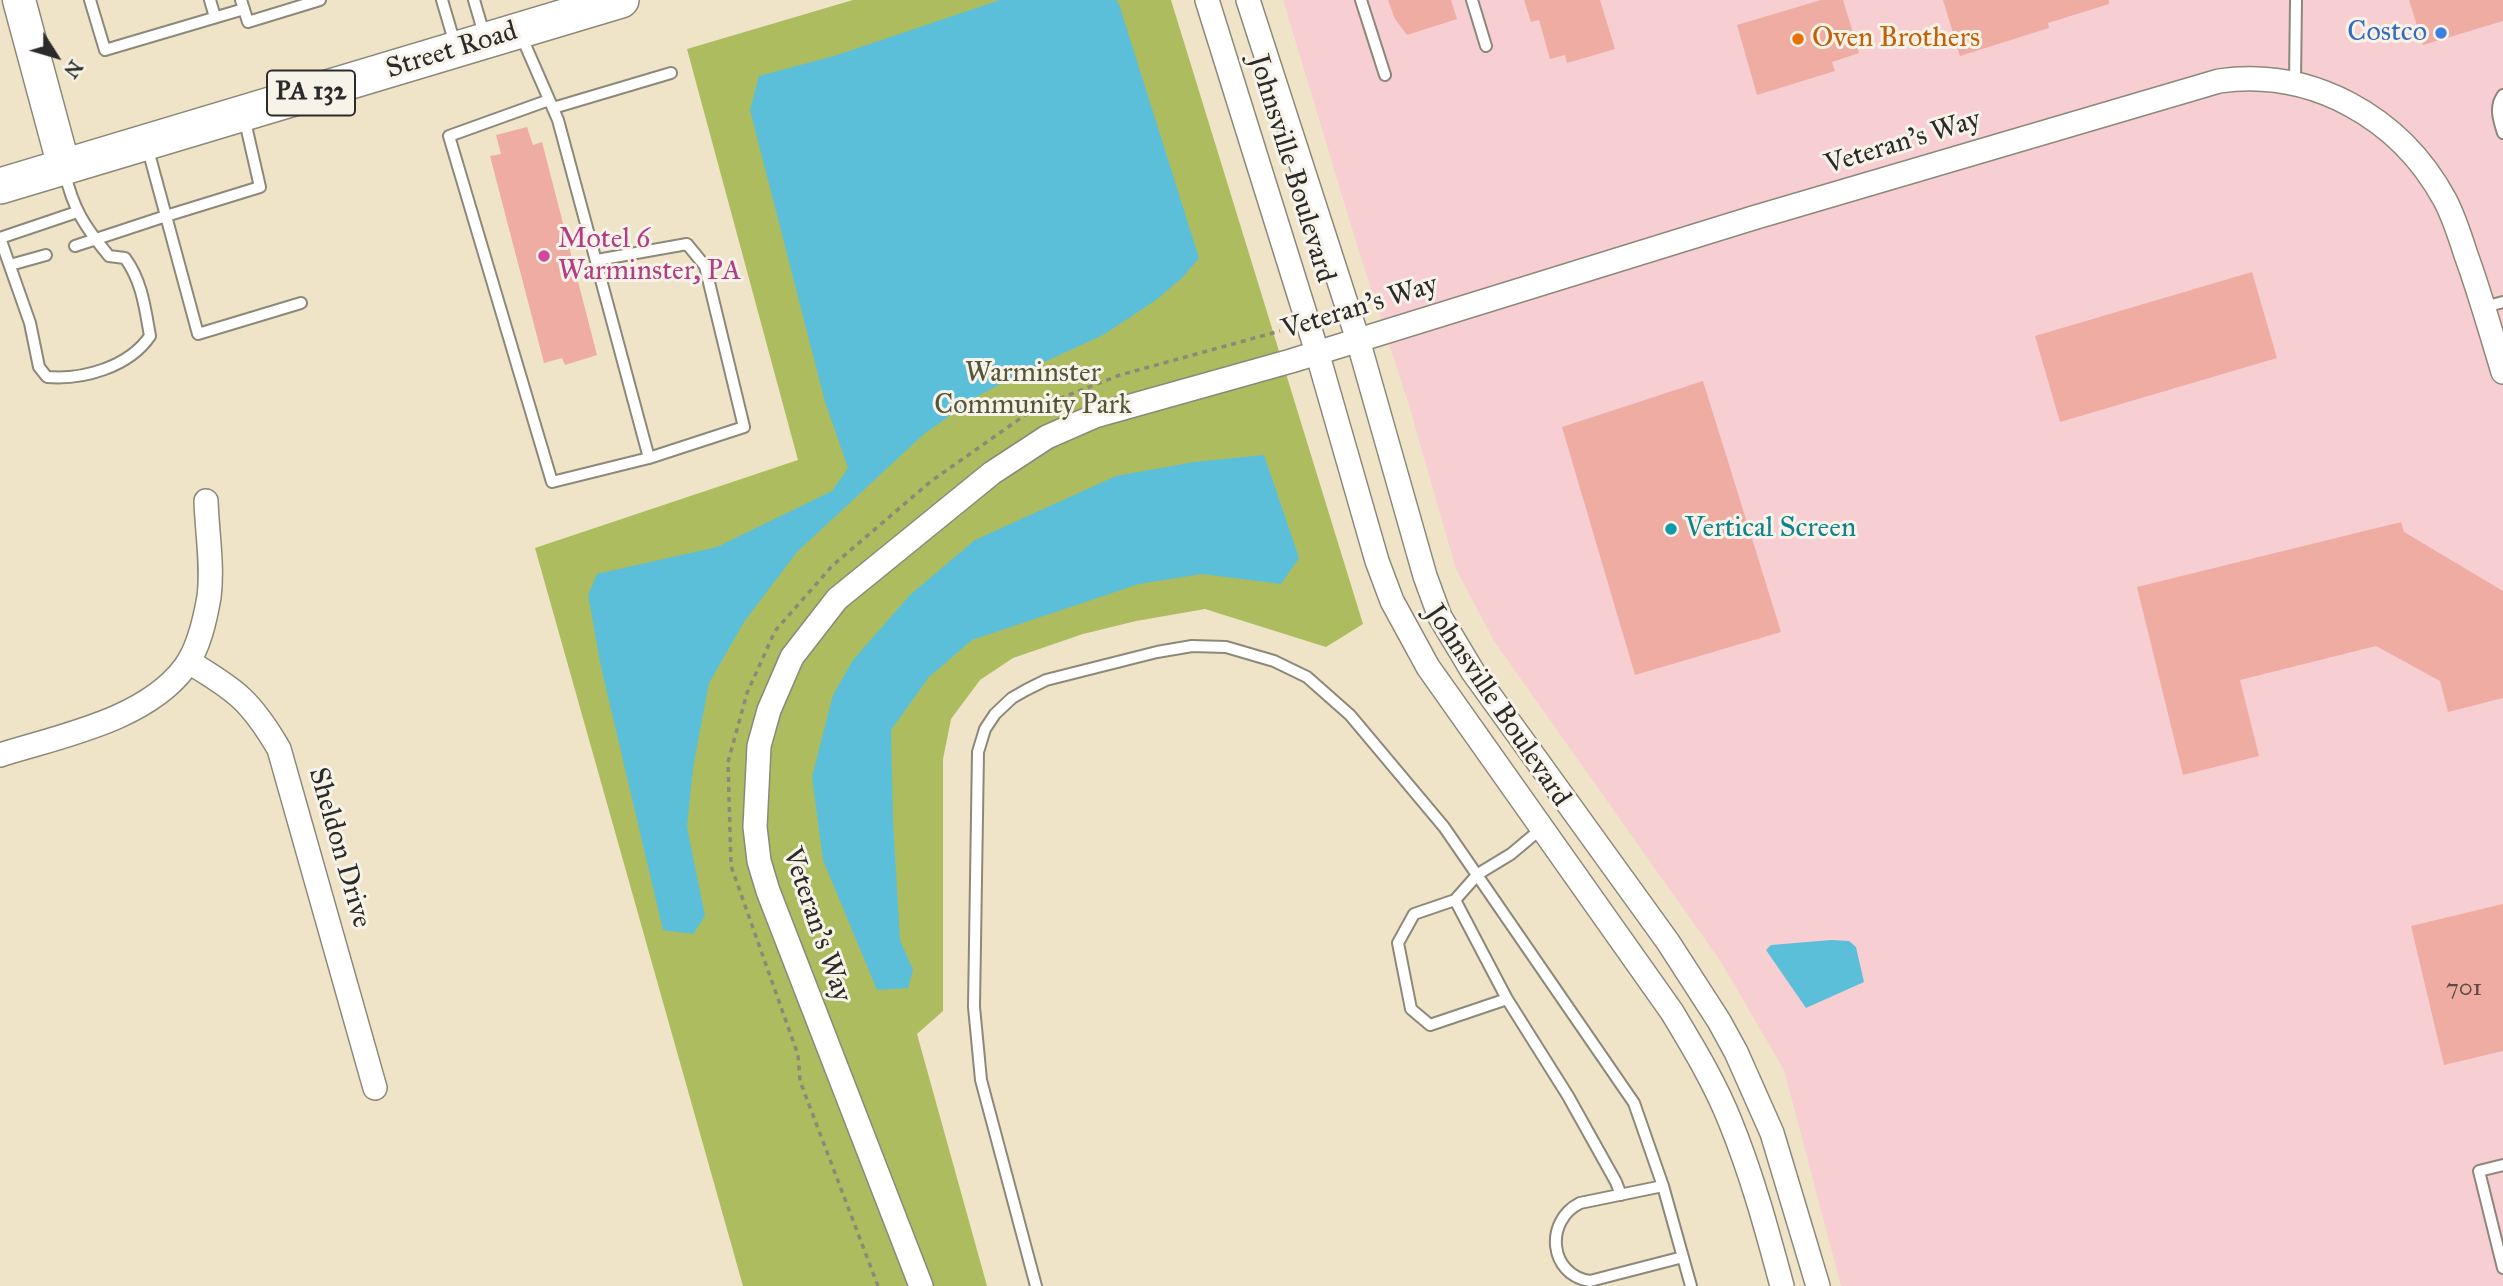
<!DOCTYPE html>
<html>
<head>
<meta charset="utf-8">
<style>
	body { margin:0 }
	#map { position:relative; width:2503px; height:1286px; overflow:hidden; background:#efe4c7; font-family:"IM FELL Great Primer",serif }
	canvas { display:block }
	.north { position:absolute; left:21px; top:21px; width:70px; height:70px; -webkit-text-stroke:5px #f7f3e8; paint-order:stroke; rotate:127deg; font-size:19px; font-weight:700; line-height:28px; text-align:center; color:#2b2b2b }
	.north::after { content:''; display:block; margin:auto; width:24px; height:32px; background:#2b2b2b; clip-path:polygon(50% 0,100% 100%,50% 72%,0 100%) }
</style>
</head>
<body>
<div id="map">
<canvas width="2503" height="1286"></canvas>
<div class="north">N</div>
</div>
<script>
const g = document.querySelector('canvas').getContext('2d');
g.lineJoin = 'round';
function fillPath(path, color) { g.fillStyle = color; g.fill(path, 'evenodd'); }
function stroke(path, color, width, dash) { g.strokeStyle = color; g.lineWidth = width; g.lineCap = dash ? 'butt' : 'round'; g.setLineDash(dash || []); g.stroke(path); }
function label(font, color, halo, rows, align = 'center') {
  g.font = font + ' "IM FELL Great Primer",serif'; g.lineWidth = 6; g.setLineDash([]); g.textBaseline = 'middle'; g.strokeStyle = halo; g.fillStyle = color; for (const [text, x, y, turn = 0] of rows) {
    g.save(); g.translate(x, y); g.rotate((+turn || 0) * Math.PI / 180); g.textAlign = isNaN(turn) ? turn : align; if (halo) g.strokeText(text, 0, 0); g.fillText(text, 0, 0); g.restore();
  }
}
fillPath(new Path2D(`
	M1283,0H2503V1286H1841L1784,1070L1721,962L1494,641L1456,569L1408,402L1356,242Z`), '#f7cfd2');
fillPath(new Path2D(`
	M853,0H1171L1363,624L1326,647L1205,609L1136,621L1083,634L1013,658L980,680L951,719L943,759V1011L917,1034L987,1286H743L535,548L798,460L687,49Z`), '#acbc5e');
fillPath(new Path2D(`
	M1000,0H1116L1119,4L1199,258L1183,277L1156,300L1103,335L1027,370L976,397L924,434L797,552L744,622L709,683L693,768L687,827L705,916L693,934L663,930L601,667L588,595L597,574L717,547L832,491L848,468L825,402L750,110L759,76L834,56Z
	M1264,455L1299,558L1281,584L1202,574L1139,584L972,640L929,677L891,730L893,820L900,940L913,970L908,988L877,990L823,860L812,777L833,695L853,660L910,595L975,540L1116,476L1194,462Z
	M1831,940L1849,941L1856,947L1864,982L1806,1008L1766,950L1771,945Z`), '#5cbfda');
fillPath(new Path2D(`
	M1388,0H1451L1457,19L1407,35L1395,19Z
	M1524,0H1600L1615,49L1567,63L1565,55L1550,59L1539,20L1531,22Z
	M1821,0H1843L1859,53L1832,62L1835,71L1757,95L1737,25Z
	M1943,0H2109V4L2048,23L2049,28L1960,56Z
	M2409,0H2503V21L2423,45Z
	M527,127L533,145L542,142L597,355L565,365L562,358L544,363L490,156L501,154L496,135Z
	M2252,272L2277,358L2060,422L2035,336Z
	M1703,381L1781,632L1635,675L1562,427Z
	M2401,522L2404,532L2503,591V698L2448,712L2440,681L2376,646L2240,680L2259,756L2183,775L2137,587Z
	M2503,904V1051L2444,1065L2411,926Z`), '#efaca3');
const lane = new Path2D(`
	M90,0L105,50L244,9
	M210,0L215,17
	M241,0L248,22L320,0
	M442,0L455,44
	M474,0L484,34
	M1361,0L1385,75
	M1472,0L1486,46
	M520,33L558,120L649,458L552,482L449,136L549,100
	M2295,83L2296,0
	M2503,95C2494,107 2499,120 2503,133
	M553,108L671,73
	M147,146L166,216L260,187L244,117
	M65,173C73,209 85,227 109,256L125,258C142,281 145,308 150,336C129,367 83,380 47,377L39,367L30,323L0,238L77,212
	M75,246L166,216L198,334L301,303
	M597,260L687,244L705,266L744,427L649,458
	M10,265L46,255
	M2484,307L2503,302
	M1455,900L1507,999L1430,1025L1411,1009L1398,943L1414,914L1455,900L1478,874L1511,854L1542,828
	M1507,999L1568,1096L1616,1182L1621,1195
	M2503,1165L2479,1171L2503,1268
	M1663,1186L1580,1203C1544,1221 1549,1275 1590,1281L1683,1257
	M1036,1286L981,1080L974,1007L978,752L985,729L995,714L1012,698L1026,690L1046,680L1157,652L1192,646L1226,647L1274,661L1307,677L1350,715L1444,827L1634,1103L1663,1186L1691,1286`);
const street = new Path2D(`
	M1207,0L1317,352L1377,561L1392,601L1428,667L1672,1012C1693,1047 1715,1083 1730,1121C1752,1175 1767,1230 1782,1286
	M1248,0L1358,340L1425,576L1440,617L1473,672L1668,942L1719,1021L1736,1052L1772,1133L1818,1286
	M189,662C236,690 251,701 279,749L375,1088
	M0,755C60,736 146,720 185,667C199,648 205,620 209,597C213,566 207,532 206,501
	M921,1286L768,891L759,861L755,827L759,746L769,710L792,657L837,599L992,473L1047,437L1095,416L1291,361L1753,218L2219,81C2312,68 2400,117 2445,200C2454,217 2460,236 2466,255C2480,293 2491,333 2503,372`);
const secondary = new Path2D(`
	M19,0L64,167`);
const primary = new Path2D(`
	M0,186L621,0`);
stroke(lane, '#8d8879', 14);
stroke(street, '#8d8879', 26);
stroke(secondary, '#8d8879', 35);
stroke(primary, '#8d8879', 38);
stroke(new Path2D(`
	M878,1286L800,1081L798,1055L731,866L728,762L747,693L775,631L832,566L930,482L1035,408L1120,375L1280,331`), '#8d8879', 3.5, [5, 5]);
stroke(lane, '#fff', 10);
stroke(street, '#fff', 23);
stroke(secondary, '#fff', 32);
stroke(primary, '#fff', 35);
for (const [x, y, r, color] of [
	[2441,33,7,"#3f7fe0"],
	[1798,39,7,"#e8710a"],
	[544,256,7,"#d1479c"],
	[1671,529,7,"#0f9aa8"]
]) { const dot = new Path2D(); dot.arc(x, y, r, 0, 2 * Math.PI); g.fillStyle = color; g.fill(dot); stroke(dot, '#f7f3e8', 2.5); }
label('24px', '#5c4b49', null, [
	["701",2464,989]
]);
for (const [x, y, w] of [
	[311,93,88]
]) { const box = new Path2D(); box.roundRect(x - w / 2, y - 22.5, w, 45, 5); g.fillStyle = '#f7f3e8'; g.fill(box); stroke(box, '#2b2b2b', 2); }
label('bold 26px', '#2b2b2b', null, [
	["PA 132",311,93]
]);
label('28px', '#366cbe', '#f7f3e8', [
	["Costco",2427,33]
], 'right');
label('28px', '#c56008', '#f7f3e8', [
	["Oven Brothers",1812,39]
], 'left');
label('28px', '#2b2b2b', '#f7f3e8', [
	["Street Road",452,51,-17],
	["Veteran's Way",1903,143,-17],
	["Johnsville Boulevard",1291,169,73],
	["Veteran's Way",1360,308,-17],
	["Johnsville Boulevard",1497,706,56],
	["Sheldon Drive",339,848,74],
	["Veteran's Way",816,925,71]
]);
label('28px', '#b23c85', '#f7f3e8', [
	["Motel 6",558,240],
	["Warminster, PA",558,272]
], 'left');
label('28px', '#52563a', '#f7f3e8', [
	["Warminster",1033,374],
	["Community Park",1033,406]
]);
label('28px', '#0d838f', '#f7f3e8', [
	["Vertical Screen",1685,529]
], 'left');
</script>
</body>
</html>
